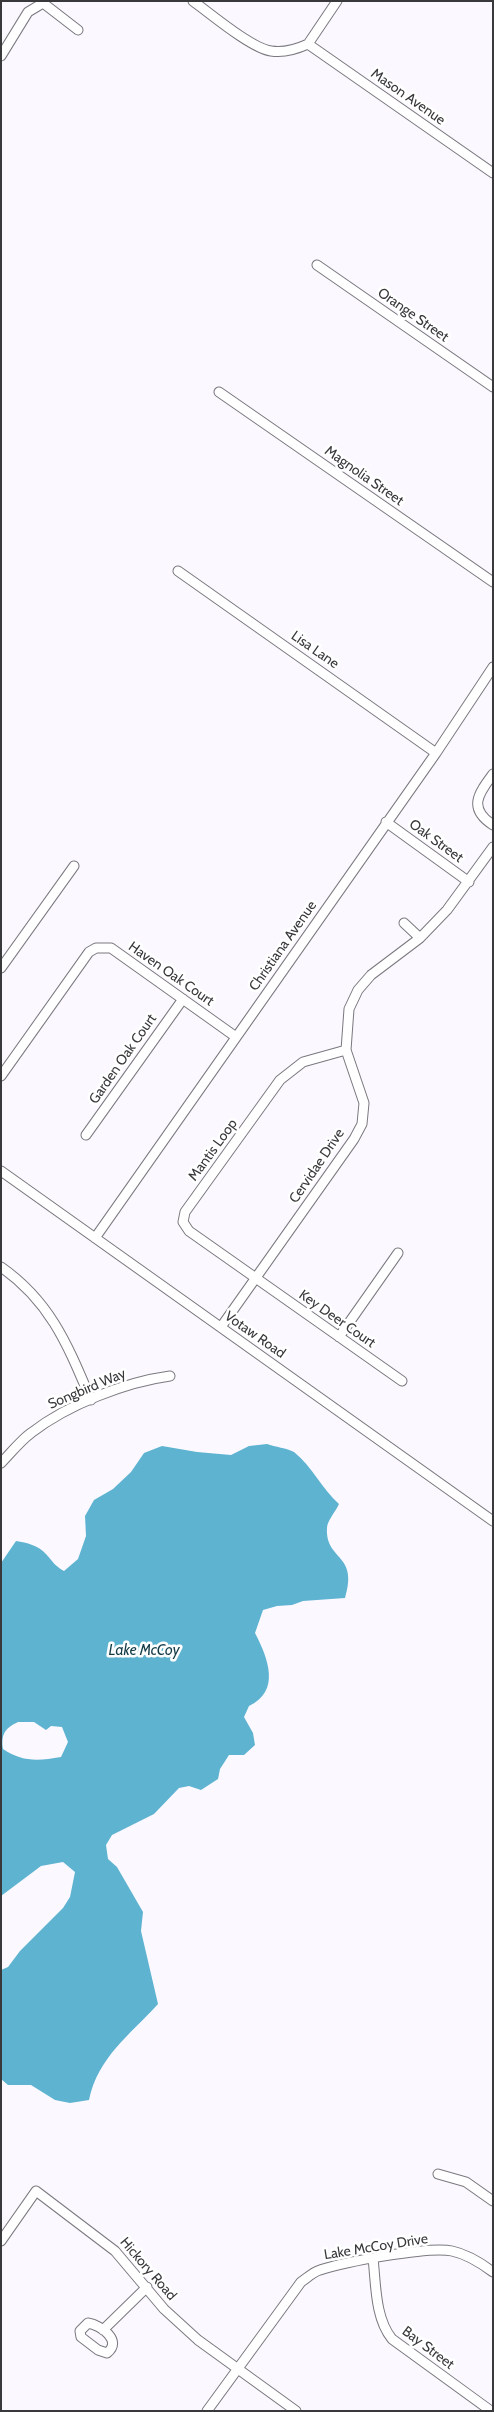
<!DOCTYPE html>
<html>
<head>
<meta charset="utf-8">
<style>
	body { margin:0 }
	#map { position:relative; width:494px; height:2412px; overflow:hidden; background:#fbf9ff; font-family:Cabin,sans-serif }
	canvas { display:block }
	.frame { position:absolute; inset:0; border:2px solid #39383b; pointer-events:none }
</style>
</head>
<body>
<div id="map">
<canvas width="494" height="2412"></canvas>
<div class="frame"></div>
</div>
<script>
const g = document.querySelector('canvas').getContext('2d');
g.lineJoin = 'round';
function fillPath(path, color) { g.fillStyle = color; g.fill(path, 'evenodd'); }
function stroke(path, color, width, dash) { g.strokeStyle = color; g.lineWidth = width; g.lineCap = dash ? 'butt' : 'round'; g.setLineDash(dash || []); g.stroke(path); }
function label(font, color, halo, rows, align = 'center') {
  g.font = font + ' Cabin,sans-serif'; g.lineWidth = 5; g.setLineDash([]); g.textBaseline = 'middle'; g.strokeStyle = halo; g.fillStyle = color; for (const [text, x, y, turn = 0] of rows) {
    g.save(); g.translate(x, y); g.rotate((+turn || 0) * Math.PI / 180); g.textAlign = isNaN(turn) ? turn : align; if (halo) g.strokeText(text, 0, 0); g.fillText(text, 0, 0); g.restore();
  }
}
fillPath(new Path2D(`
	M267,1444C275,1447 287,1448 294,1452C312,1466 322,1489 339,1504C336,1511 327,1521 327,1528C325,1561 359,1553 345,1598L303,1601L292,1605L277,1606L263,1610L255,1633C268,1658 281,1691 249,1706L244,1717L253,1733L255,1745L244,1755H229L220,1769L218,1779L201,1790L189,1786L179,1788L154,1814L112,1835L106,1845L108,1859L117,1867L143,1912L141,1931L158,2004C130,2035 98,2057 89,2100L70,2103L55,2100L31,2085H8L1,2079V1970L8,1967L20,1951L63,1908L70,1897L75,1872L63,1862L41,1866L1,1896V1563L16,1541C27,1543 38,1545 46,1554C53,1562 55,1566 64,1571L78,1559L86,1536L85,1516L94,1500L113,1489L131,1472L144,1453L162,1446L197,1452L231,1455L249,1446ZM18,1722H34L46,1730L51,1726L62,1727L68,1742L61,1757C38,1761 22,1762 3,1749C1,1734 5,1728 18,1722Z`), '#5eb3d1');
const minor = new Path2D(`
	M193,1C211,14 251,48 271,51C283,53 297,49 308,44
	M308,44L493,173
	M308,44L337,1
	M1,56L28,12L43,3L78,30
	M317,265L493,387
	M219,392L493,582
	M178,571L436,753
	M493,774C479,793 467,808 493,825
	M386,822L469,882
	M404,923L420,938
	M1,968L74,866
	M346,1050L303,1062L280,1080L185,1212L183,1222L189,1231L402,1381
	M1,1076L89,952L96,948H111L236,1037
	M86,1135L183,999
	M1,1171L493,1521
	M95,1238L436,753L493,667
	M1,1267C51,1302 68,1346 91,1400
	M221,1327L354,1139L362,1124L364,1103L346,1050L349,1009L358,990L371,975L420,938L447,910L493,847
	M339,1337L398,1253
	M1,1463C11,1453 20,1441 31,1433C67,1405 125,1382 170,1376
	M438,2174L466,2182L493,2201
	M1,2241L36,2191L115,2251L164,2309L198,2340L296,2411
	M373,2258C376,2285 375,2318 392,2339L491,2411
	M88,2323C101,2325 123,2341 107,2353L98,2350L81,2337L80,2331Z
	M103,2330L147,2287
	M207,2411L301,2282C307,2278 313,2272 320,2270C344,2262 429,2246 452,2251C466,2254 481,2263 493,2272`);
stroke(minor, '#7b797f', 11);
stroke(minor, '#fff', 9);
label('14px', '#39383b', '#fff', [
	["Mason Avenue",408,97,35],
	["Orange Street",413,315,35],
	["Magnolia Street",364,476,35],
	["Lisa Lane",315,650,35],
	["Oak Street",436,841,36],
	["Christiana Avenue",283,946,-55],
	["Haven Oak Court",171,974,35],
	["Garden Oak Court",123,1059,-55],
	["Mantis Loop",213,1150,-54],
	["Cervidae Drive",317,1166,-56],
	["Key Deer Court",337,1319,35],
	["Votaw Road",255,1335,35],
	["Songbird Way",87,1389,-23],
	["Lake McCoy Drive",376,2247,-9],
	["Hickory Road",148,2269,49],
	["Bay Street",428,2348,37]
]);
label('italic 15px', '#133b48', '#fff', [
	["Lake McCoy",144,1651]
]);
</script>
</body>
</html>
